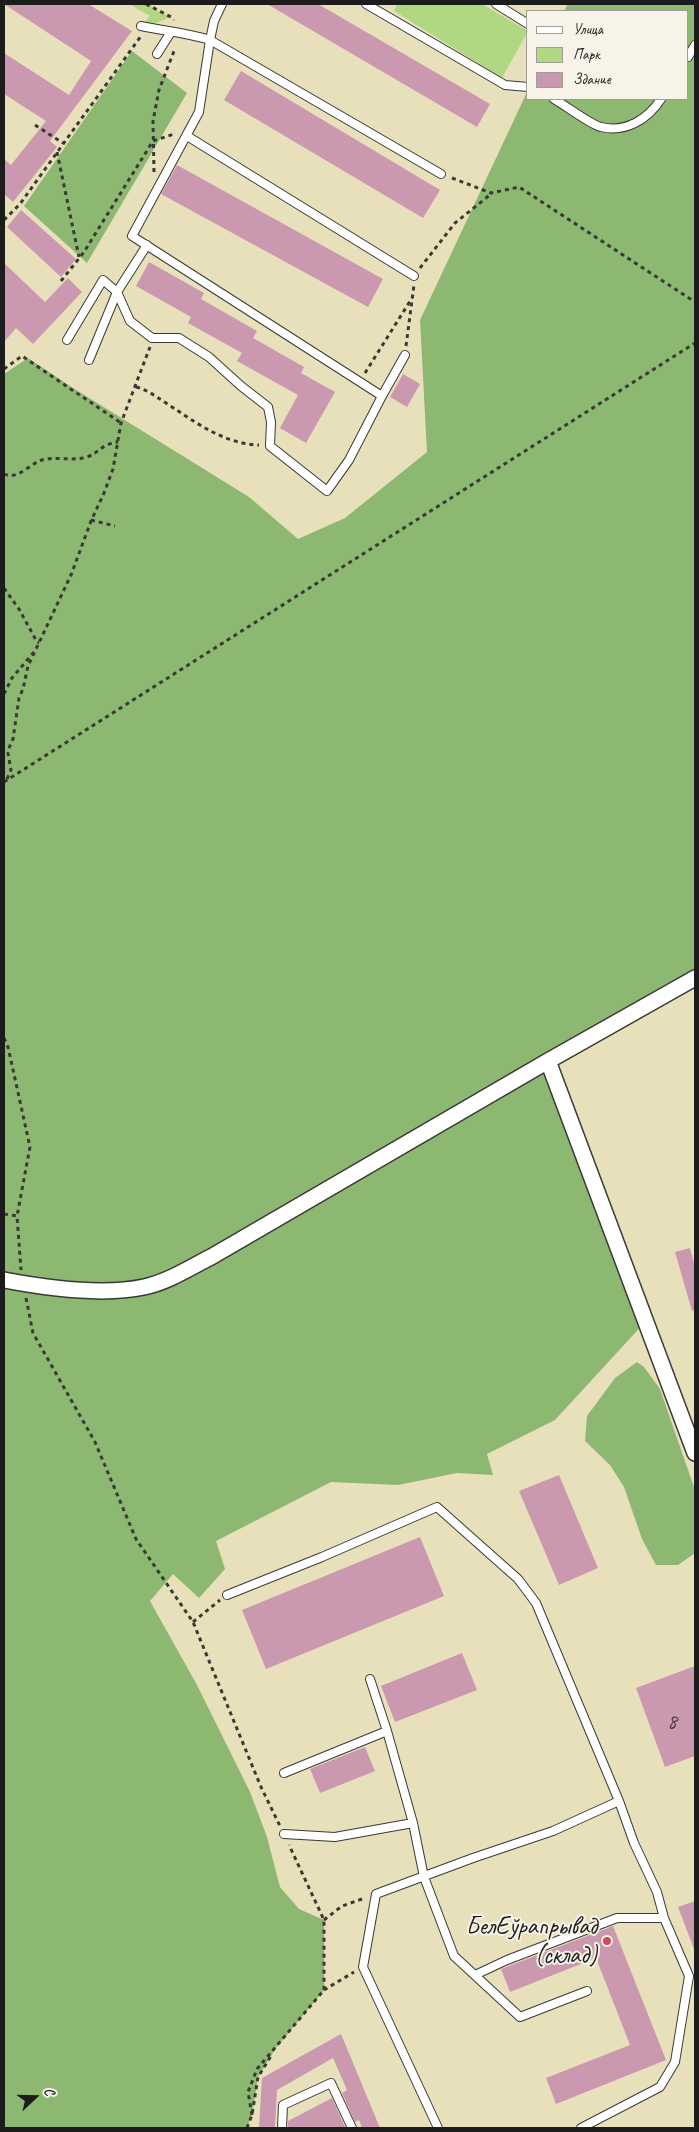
<!DOCTYPE html>
<html>
<head>
<meta charset="utf-8">
<style>
	body { margin:0 }
	#map { position:relative; width:699px; height:2132px; overflow:hidden; background:#e8e0bb; font-family:Caveat,sans-serif }
	canvas { display:block }
	.frame { position:absolute; inset:0; border:5px solid #1c1c1c; pointer-events:none }
	.legend { position:absolute; left:526px; top:10px; width:162px; height:90px; box-sizing:border-box; background:#f7f3e8; border:1px solid #9f9d96; margin:0; padding:6px 9px; list-style:none; font-size:15px; color:#1c1c1c }
	.legend li { display:flex; align-items:center; gap:10px; height:25px }
	.legend b { width:25px; border:1px solid #9f9d96 }
	.north { position:absolute; left:10px; top:2072px; width:50px; height:50px; -webkit-text-stroke:4px #f7f3e8; paint-order:stroke; rotate:69deg; font-size:14px; font-weight:700; line-height:20px; text-align:center; color:#1c1c1c }
	.north::after { content:''; display:block; margin:auto; width:18px; height:22px; background:#1c1c1c; clip-path:polygon(50% 0,100% 100%,50% 72%,0 100%) }
</style>
</head>
<body>
<div id="map">
<canvas width="699" height="2132"></canvas>
<div class="frame"></div>
<ul class="legend">
<li><b style="height:6px;background:#fff"></b>Улица</li>
<li><b style="height:14px;background:#b0d883"></b>Парк</li>
<li><b style="height:14px;background:#ca99b0"></b>Здание</li>
</ul>
<div class="north">С</div>
</div>
<script>
const g = document.querySelector('canvas').getContext('2d');
g.lineJoin = 'round';
function fillPath(path, color) { g.fillStyle = color; g.fill(path, 'evenodd'); }
function stroke(path, color, width, dash) { g.strokeStyle = color; g.lineWidth = width; g.lineCap = dash ? 'butt' : 'round'; g.setLineDash(dash || []); g.stroke(path); }
function label(font, color, halo, rows, align = 'center') {
  g.font = font + ' Caveat,sans-serif'; g.lineWidth = 4; g.setLineDash([]); g.textBaseline = 'middle'; g.strokeStyle = halo; g.fillStyle = color; for (const [text, x, y, turn = 0] of rows) {
    g.save(); g.translate(x, y); g.rotate((+turn || 0) * Math.PI / 180); g.textAlign = isNaN(turn) ? turn : align; if (halo) g.strokeText(text, 0, 0); g.fillText(text, 0, 0); g.restore();
  }
}
fillPath(new Path2D(`
	M129,4H150L154,9L171,17L147,27L141,26L150,16Z
	M397,4H482L528,31L502,78L394,11Z`), '#b0d883');
fillPath(new Path2D(`
	M568,4H695V978L548,1061L646,1321L555,1420L487,1454L493,1475L457,1473L398,1485L331,1482L216,1541L225,1569L199,1598L173,1574L150,1601L197,1685L250,1792L267,1837L280,1887L299,1909L324,1920V1990L276,2048L258,2077L252,2115L247,2128H4V374L28,358L73,388L249,497L298,539L345,518L427,452L420,320L528,90V99H688V11H564Z
	M132,51L187,93L87,263L24,206Z
	M637,1362L644,1367L660,1389L695,1490V1553L678,1565H656L642,1539L624,1487L610,1465L585,1441L587,1416L615,1378Z`), '#8cb871');
fillPath(new Path2D(`
	M4,4H88L132,31L50,141L57,147L13,202L4,194V159L11,165L46,121L4,94V53L69,95L91,61Z
	M267,4H318L490,104L477,127Z
	M241,71L440,190L423,218L224,100Z
	M177,165L383,279L368,307L161,194Z
	M21,210L76,259L61,277L7,227Z
	M149,262L204,293L201,299L257,331L253,338L304,367L301,373L335,392L306,443L280,428L298,395L237,361L242,353L188,323L191,317L136,286Z
	M4,263L45,302L68,278L82,292L33,344L16,328L4,342Z
	M403,374L420,384L407,407L390,397Z
	M690,1248L695,1267V1310L692,1311L675,1252Z
	M559,1475L598,1568L559,1585L519,1491Z
	M420,1537L444,1596L266,1669L242,1610Z
	M462,1653L477,1690L395,1722L381,1686Z
	M695,1666V1756L665,1767L636,1688Z
	M365,1747L375,1771L320,1793L310,1769Z
	M695,1901V1948L694,1949L678,1907Z
	M613,1926L666,2060L556,2104L546,2078L630,2045L596,1958L510,1992L501,1969Z
	M341,2034L380,2128H362L359,2120L355,2122L342,2093L347,2090L333,2058L277,2090L275,2127H276V2128H259L262,2078Z
	M332,2098L345,2127L342,2128H288V2121Z`), '#ca99b0');
const lane = new Path2D(`
	M366,4L505,85L528,87
	M496,4L528,24
	M141,26C165,31 187,33 210,40L441,174
	M157,54L171,32
	M688,57L695,45
	M554,99C565,105 591,125 601,127C626,133 648,119 661,99
	M187,136L414,276
	M117,292L130,321L152,338H179L209,357L241,386L268,407L271,422L270,446L327,491L349,460L382,396L132,236L199,112L210,40L214,21L222,4
	M67,340L103,280L117,292L147,245
	M89,360L117,292
	M382,396L405,355
	M227,1595L322,1557L437,1507L518,1579L536,1603L619,1801
	M370,1679L387,1731L413,1823
	M284,1773L387,1731
	M284,1834L335,1837L413,1823L424,1877L454,1956L520,2017L587,1991
	M475,1975L507,1960L617,1918H664
	M282,2128L283,2105L331,2083L352,2128
	M438,2128L363,1967L376,1894L473,1858L553,1831L619,1801L634,1843L657,1892L664,1918L689,1976L675,2062L660,2087L581,2128`);
const street = new Path2D(`
	M548,1061L695,1453
	M4,1280C46,1288 102,1296 144,1287C168,1282 189,1268 211,1257L548,1061L695,978`);
stroke(lane, '#3b3934', 10);
stroke(street, '#3b3934', 18);
stroke(new Path2D(`
	M146,4L171,17L174,20
	M35,125L63,143
	M57,152L79,257
	M154,172L153,121L159,90L174,51
	M452,178L491,193L519,187L695,302
	M4,220L20,204L141,36
	M420,268L455,223L491,194
	M61,281L84,252L153,141L174,134
	M406,346L414,285
	M4,369L22,356L121,423
	M365,373L412,298
	M136,387C148,390 155,396 166,403C195,422 224,444 259,445
	M4,474C17,480 28,466 39,461C54,455 71,462 87,457C99,453 101,444 118,442
	M91,520L115,526
	M4,588L19,609L37,642L39,643
	M4,694L12,678L34,652
	M7,779L11,770L8,753L9,748L13,739L19,698L23,689L28,666L71,575L91,521L104,493L113,469L121,423L150,347
	M4,782L695,343
	M4,1038L8,1047L30,1147L17,1216
	M4,1214L17,1216L21,1270
	M26,1298L33,1333L95,1442L136,1539L193,1622L261,1787L280,1826
	M193,1622L220,1600
	M324,1920L342,1906L365,1898
	M324,1990L354,1972
	M252,2115L248,2092L257,2069L324,1990V1920L289,1845
	M247,2128L252,2115L258,2077L271,2056`), '#3b3934', 3, [4, 4]);
stroke(lane, '#fff', 8);
stroke(street, '#fff', 15);
for (const [x, y, r, color] of [
	[607,1941,5,"#d1495b"]
]) { const dot = new Path2D(); dot.arc(x, y, r, 0, 2 * Math.PI); g.fillStyle = color; g.fill(dot); stroke(dot, '#f7f3e8', 2); }
label('22px', '#483b41', null, [
	["8",672,1722]
]);
label('25px', '#1c1c1c', '#f7f3e8', [
	["БелЕўрапрывад",597,1927],
	["(склад)",597,1956]
], 'right');
</script>
</body>
</html>
